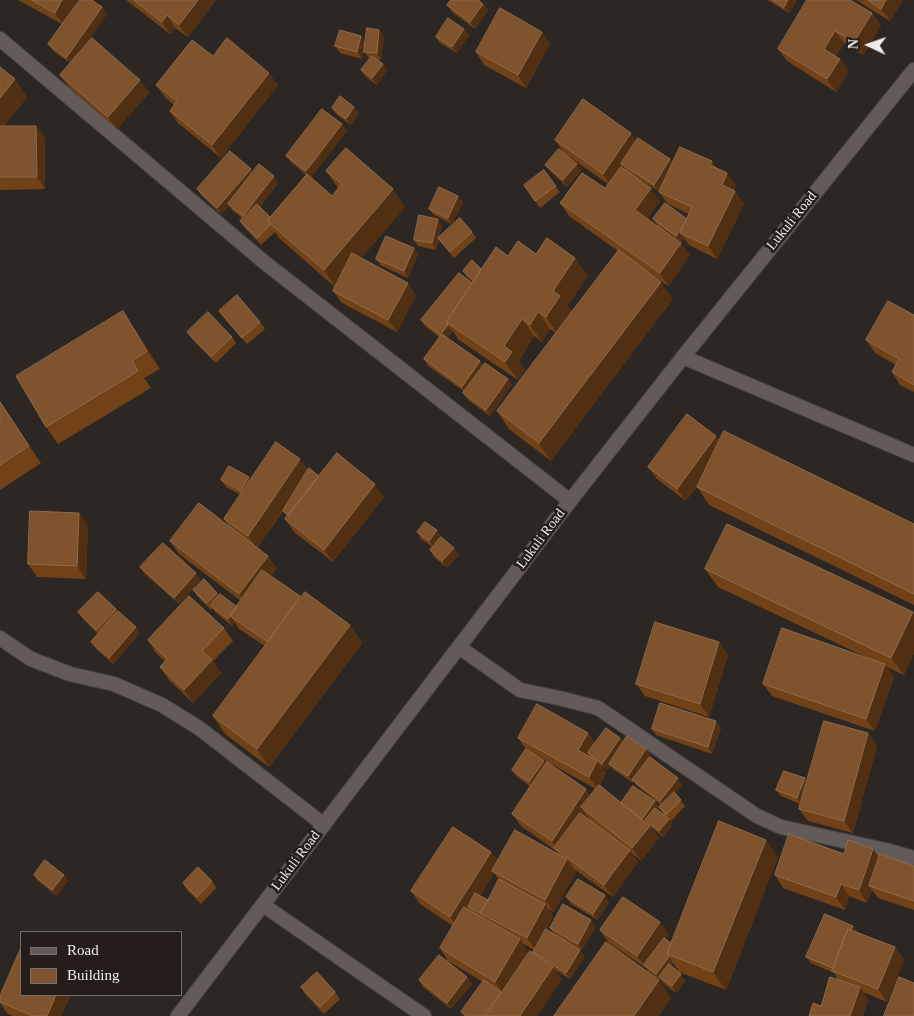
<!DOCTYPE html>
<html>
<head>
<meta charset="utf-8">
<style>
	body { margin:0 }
	#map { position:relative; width:914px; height:1016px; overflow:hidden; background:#2d2723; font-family:Georgia,serif }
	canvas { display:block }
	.legend { position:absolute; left:20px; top:931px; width:162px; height:65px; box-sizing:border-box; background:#241d1a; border:1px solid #76706d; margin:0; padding:6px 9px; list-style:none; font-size:15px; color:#f0ece9 }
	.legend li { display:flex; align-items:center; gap:10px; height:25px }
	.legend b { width:25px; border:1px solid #76706d }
	.north { position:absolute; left:844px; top:20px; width:50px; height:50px; -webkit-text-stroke:4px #241d1a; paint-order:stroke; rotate:273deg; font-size:14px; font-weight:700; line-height:20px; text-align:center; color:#f0ece9 }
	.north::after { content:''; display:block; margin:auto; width:18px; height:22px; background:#f0ece9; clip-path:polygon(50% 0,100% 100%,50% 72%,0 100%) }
</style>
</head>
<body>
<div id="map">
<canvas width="914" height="1016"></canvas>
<ul class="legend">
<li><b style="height:6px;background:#635b57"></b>Road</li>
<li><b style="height:14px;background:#7e532e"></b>Building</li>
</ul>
<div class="north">N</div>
</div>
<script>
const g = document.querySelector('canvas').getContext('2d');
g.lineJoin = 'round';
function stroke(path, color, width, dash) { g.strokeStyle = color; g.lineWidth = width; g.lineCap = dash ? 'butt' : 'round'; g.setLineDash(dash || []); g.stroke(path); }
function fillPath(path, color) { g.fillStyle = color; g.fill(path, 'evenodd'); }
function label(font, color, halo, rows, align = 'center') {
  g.font = font + ' Georgia,serif'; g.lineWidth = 5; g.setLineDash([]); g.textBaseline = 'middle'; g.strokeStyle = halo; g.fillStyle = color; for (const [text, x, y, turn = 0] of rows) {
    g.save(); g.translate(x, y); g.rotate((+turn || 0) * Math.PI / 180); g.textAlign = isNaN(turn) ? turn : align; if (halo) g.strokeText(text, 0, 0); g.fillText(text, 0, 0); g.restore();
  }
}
const minor = new Path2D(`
	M0,39L264,262L570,501
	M683,357L914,455
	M0,638L31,659L70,674L114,684L162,705L199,728L324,825
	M459,647L520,690L559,698L598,708L757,816L781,827L885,850L914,858
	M263,905L424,1016`);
const tertiary = new Path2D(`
	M178,1016L570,501L683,357L914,70`);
stroke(minor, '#4a4541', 16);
stroke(tertiary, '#4a4541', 16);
stroke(minor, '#635b57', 14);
stroke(tertiary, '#635b57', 14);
fillPath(new Path2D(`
	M18,0H78L70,14L102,7L107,14L78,54L140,80L149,93L117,129L69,87L60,75L70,63L53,51L48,44L62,24Z
	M126,0H216L188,37L175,28L170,34Z
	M768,0H797L789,13L769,1Z
	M856,0H903L890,21Z
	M483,4L488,10L475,29L452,12L447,5Z
	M872,13L881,26L863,55L844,43L836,56L849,71L836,92L787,61L778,49Z
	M464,29L469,35L457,53L440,43L436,37Z
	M379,30L384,36L381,60L377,59L383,64L387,70L377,85L366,77L361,70L370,59L369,58L364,52L365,45L362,59L340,53L335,46L361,36L365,42Z
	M550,44L526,88L484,65L476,52Z
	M213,56L278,85L221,158L178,123L170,111L174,105L165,97L156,85Z
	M0,67L27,97L4,126H36L45,138V189L1,190L0,189Z
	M332,108L359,114L351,125L336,114Z
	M347,131L311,177L332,196L338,188L326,171L405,207L361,258L416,296L397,332L342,303L333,291L335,287L279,238L275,232L261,245L244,227L240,221L242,218L233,211L229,206L221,214L201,195L197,189L251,169L253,172L278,183L260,207L270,217L306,175L291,162L286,156Z
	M555,140L636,141L670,159L673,163L717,168L727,173L736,186L733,190L744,204L717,259L689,245L684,238L681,242L658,226L653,219H687L689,214L668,204L659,192L662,187L659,191L626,171L660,201L647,218L690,255L668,286L639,265L673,299L551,461L509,429L497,411L556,333L550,329L542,342L534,336L519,361L525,370L518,380L459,340L453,331L447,338L480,361L483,366L508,379L512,385L490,416L468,400L463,393L465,392L428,366L424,359L439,337L425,326L421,320L472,283L473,282L467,277L463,271L482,269L508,256L536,254L588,276L567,306L572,312L618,251L569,216L560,203L605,188L608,184L564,153Z
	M545,165L581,171L567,187L550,171Z
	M544,170L560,192L540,208L524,185Z
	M458,196L463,202L452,224L434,215L429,209Z
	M442,225L439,237L472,232L476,238L454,258L439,240L436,250L418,246L414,240Z
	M418,254L408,278L380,265L376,259Z
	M219,311L260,322L265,329L247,344L223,317Z
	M914,315V392L900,385L892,372L896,365L875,353L866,340Z
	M135,329L160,369L144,378L151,388L58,444L46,427Z
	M187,332L232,337L236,343L216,363L192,339Z
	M0,401L41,463L0,490Z
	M716,436L719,440L914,524V605L709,505L697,487V486L686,501L657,479L648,467Z
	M308,470L319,476L384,497L333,562L294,532L285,519L287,517L283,511L257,548L277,568L271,576L300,596L301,598L350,625L362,643L269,767L225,734L213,716L265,646L239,629L235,622L232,626L216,613L212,608L211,610L198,597L193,590L217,593L219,596L237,607L241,601L179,554L170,541L230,527L224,519L241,495L226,487L221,480H251Z
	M88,525L86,579L37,577L28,564Z
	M417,532L442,537H441L454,548L459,555L447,568L434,557L430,550L433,547L421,539Z
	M140,567L196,573L200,580L179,604L145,574Z
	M705,569L913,612L914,614V653L904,675L887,667L894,677L875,731L772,696L763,684L868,658L718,587Z
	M116,609L140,633L113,664L96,649L91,642L98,634L83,619L78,612Z
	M224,628L233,641L213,661L221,673L193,703L169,680L160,667L165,661L156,653L148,640Z
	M719,642L728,655L709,717L645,696L636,684Z
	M721,728L712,754L656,735L652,729Z
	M588,733L595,743L620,738L623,742L646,749L650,755L646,763L682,785L675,794L685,806L671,821L669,820L673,825L663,837L651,827L659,838L641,861L632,853L638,862L613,897L574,869L576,872L554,912L548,909L553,916L546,929L554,934L550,928L596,926L582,950L560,938L580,950L585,957L570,979L555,970L562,979L537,1016H464L461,1012L483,982L448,961L440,948L453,926L420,904L411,891L491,852L498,861L559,854L556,851L521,826L512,814L530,786L517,777L512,770L526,749L518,738ZM535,755L596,789L590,796ZM601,765L607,770L610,766L614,770L633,783L634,781L637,786L661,805L659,807L655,801L621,803L600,785L606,773ZM659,808L667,818L658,810ZM586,815L590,820L607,833L585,817ZM494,873L499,880L488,900L480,896ZM522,943L534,950V954L524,959L528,952Z
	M868,733L877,746L853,833L808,821L799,809L800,804L781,796L776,790L805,778L807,781Z
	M873,849L879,858L914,866V910L878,898L872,890L867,903L849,896L845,910L783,888L775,875L844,854Z
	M778,857L726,990L679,972L673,963L671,966L685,981L676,993L663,983L661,980L648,971L646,968L609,943L600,930L669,934L665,939L671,943Z
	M34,875H64L68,881L57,896L38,881Z
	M212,881L216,888L201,904L187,890L183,883Z
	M566,897L609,902L598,920L571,904Z
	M853,926L857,932L895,947L904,960L887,1002L863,992L868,999L863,1016H809L821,1006L838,980L834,973L811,963L806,957Z
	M467,977L472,984L451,1009L423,987L419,980Z
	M301,987L335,992L340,999L324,1014L305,994Z
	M21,995H71L61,1016H13L7,1013L0,1003V996Z`), '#714118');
fillPath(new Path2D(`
	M62,0H78L64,25L55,13Z
	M198,0H216L188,37L179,25Z
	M788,0H797L789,13L784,7Z
	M886,0H903L890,21L881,9Z
	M483,4L488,10L475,29L470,22Z
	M102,7L107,14L71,64L66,58Z
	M872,13L881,26L863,55L854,42Z
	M167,15L175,28L170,34L162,22Z
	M464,29L469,35L457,53L452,47Z
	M379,30L384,36L381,60L377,53Z
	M835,31L844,43L833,62L824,49Z
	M542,32L550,44L526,88L518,75Z
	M361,36L366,42L362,59L357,52Z
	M840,59L849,71L836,92L827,79Z
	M383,64L387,70L377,85L372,78Z
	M269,73L278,85L221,158L212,145Z
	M15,79L27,97L0,132V98Z
	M140,80L149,93L117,129L108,117Z
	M354,107L359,114L351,125L346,119Z
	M342,124L347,131L310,178L306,171Z
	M36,126L45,138V189L37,177Z
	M631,133L640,145L621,164L624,168L611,186L603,174Z
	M670,159L675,165L659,191L654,185Z
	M712,161L720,174L710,165Z
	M577,164L581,171L567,187L563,180Z
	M251,169L256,176L221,214L217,208Z
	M727,173L736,186L730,197L722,185Z
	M274,176L278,183L248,223L243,216Z
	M651,188L660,201L644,222L635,210Z
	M393,189L405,207L336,288L324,270Z
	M735,191L744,204L717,259L708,246Z
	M458,196L463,202L452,224L448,218Z
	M438,219L442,225L436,250L432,243Z
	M688,220L680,233L684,238L681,242L676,236Z
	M681,243L690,255L668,286L660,273Z
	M414,248L418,254L408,278L404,271Z
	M575,258L588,276L567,306L572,313L558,335L546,317L553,291Z
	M661,282L673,299L551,461L539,443Z
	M408,283L416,296L397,332L388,320Z
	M123,311L135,329L160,369L147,351Z
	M538,312L550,329L542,342L530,325Z
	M522,319L534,336L519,361L525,370L518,380L505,362L504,346Z
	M448,325L453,331L444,342L440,335Z
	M480,361L484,368L466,393L462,387Z
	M508,379L512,385L490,416L486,410Z
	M0,401L41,463L29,446Z
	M716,436L725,448L686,501L677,489Z
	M300,459L309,471L257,548L248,536Z
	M249,477L253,483L245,498L241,491Z
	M375,484L384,497L333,562L324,550Z
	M79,513L88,525L86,579L77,566Z
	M437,530L442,537L434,547L429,541Z
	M454,548L459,555L447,568L442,561Z
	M268,556L277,568L248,606L239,594Z
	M196,573L200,580L179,604L174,598Z
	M300,596L309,608L268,642Z
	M237,607L230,616L235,622L232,626L228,619Z
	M913,612L914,614V653L904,675L891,658Z
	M350,625L362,643L269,767L257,749Z
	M136,627L140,633L113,664L109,658Z
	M719,642L728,655L709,717L700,704Z
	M212,660L221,673L193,703L184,690Z
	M885,664L894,677L875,731L866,719Z
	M716,721L721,728L712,754L708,747Z
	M588,733L596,745L588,753L590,756L587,762L578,750Z
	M868,733L877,746L853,833L844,821Z
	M620,738L625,745L609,764L610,766L607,770L602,764Z
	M646,749L650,755L634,781L632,780L634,781L633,783L628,776Z
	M544,761L549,768L534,789L529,782Z
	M597,761L606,773L598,790L589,777Z
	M678,778L682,785L665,808L660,801Z
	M805,778L809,785L802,805L797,798Z
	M586,789L595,802L581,807L586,815L561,853L559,852L552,841Z
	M655,801L660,808L649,823L645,820L648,824L647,826L642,819Z
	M669,819L673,825L663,837L659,831Z
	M650,826L659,838L641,861L632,848Z
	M766,840L778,857L726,990L713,972Z
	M873,849L882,862L869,886L872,890L867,903L859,890Z
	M630,850L638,862L613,897L604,885Z
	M491,852L500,864L492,871L494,873L472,909L468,907L471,910L459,929L450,917Z
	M567,859L576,872L554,912L545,900Z
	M64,875L68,881L57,896L52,890Z
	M841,884L849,896L845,910L836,897Z
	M605,895L609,902L598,920L593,914Z
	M545,904L553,916L536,950L527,938Z
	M591,920L596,926L582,950L578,944Z
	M660,922L669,934L647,967L644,965L646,968L637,956Z
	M853,926L857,932L837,973Z
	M520,939L528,952L504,994L495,982Z
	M895,947L904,960L887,1002L878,989Z
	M580,950L585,957L570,979L566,973Z
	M669,957L673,963L662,979L659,977L661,981L656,974Z
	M553,967L562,979L537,1016H520Z
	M681,974L685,981L676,993L672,986Z
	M467,977L472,984L451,1009L447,1003Z
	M659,980L671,998L659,1016H634Z
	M860,987L868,999L863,1016H850Z
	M501,992L494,1016H484Z
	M56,995H71L61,1016H47Z`), '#502f13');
const building = new Path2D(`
	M32,0H62L55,13Z
	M80,0H92L102,7L66,58L48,44Z
	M134,0H198L179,25L167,15L162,22Z
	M451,0H478L483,4L470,22L447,5Z
	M773,0H788L784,7Z
	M807,0H850L872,13L854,42L835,31L824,49L840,59L827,79L778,49Z
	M868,0H886L881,9Z
	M500,8L542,32L518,75L476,52Z
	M448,18L464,29L452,47L436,37Z
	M367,28L379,30L377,53L364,52Z
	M340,30L361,36L357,52L335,46Z
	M92,38L140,80L108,117L60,75Z
	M227,38L269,73L212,145L170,111L177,101L156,85L192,40L213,56Z
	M372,56L383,64L372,78L361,70Z
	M0,67L15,79L0,98Z
	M340,96L354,107L346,119L332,108Z
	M583,99L631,133L603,174L555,140Z
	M322,109L342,124L306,171L286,156Z
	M0,126H36L37,177H0Z
	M638,138L670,159L654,185L621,164Z
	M680,147L712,161L710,165L727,173L722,185L735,191L708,246L680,233L692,207L659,192Z
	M346,148L393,189L324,270L267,221L307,174L332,196L342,184L326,171Z
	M559,149L577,164L563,180L545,165Z
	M230,151L251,169L217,208L197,189Z
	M259,164L274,176L243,216L228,204Z
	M621,167L651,188L635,210L681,243L660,273L560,203L582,173L605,188Z
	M544,170L556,186L535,201L524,185Z
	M439,187L458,196L448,218L429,209Z
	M665,203L687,219L683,226L676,236L653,219Z
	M257,204L270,217L267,221L270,225L257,238L240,221Z
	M419,215L438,219L432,243L414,240Z
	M460,218L472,232L450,252L438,238Z
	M386,236L414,248L404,271L376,259Z
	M547,238L575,258L553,291L560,296L546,317L538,312L530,325L522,319L504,346L512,352L505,362L446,322L496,247L508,256L518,241L536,254Z
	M619,250L661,282L539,443L497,411Z
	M352,253L408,283L388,320L333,291Z
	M472,260L481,269L474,281L463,271Z
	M459,273L472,283L446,322L448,325L440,335L421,320Z
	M237,295L260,322L242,338L219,311Z
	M888,301L914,315V385L892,372L899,359L866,340Z
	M123,311L147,351L132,361L138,371L46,427L16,376Z
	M208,312L232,337L211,357L187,332Z
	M442,334L480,361L462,387L424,359Z
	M485,363L508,379L486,410L463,393Z
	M0,402L29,446L0,465Z
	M687,414L716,436L677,489L648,467Z
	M724,431L914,524V594L697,487Z
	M276,442L300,459L248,536L224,519Z
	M337,453L375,484L324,550L285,519Z
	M229,466L249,477L241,491L221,480Z
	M309,468L319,476L289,515L283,511Z
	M199,503L268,556L239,594L170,541Z
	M30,511L79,513L77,566L28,564Z
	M425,522L437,530L429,541L417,532Z
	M727,524L913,612L891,658L705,569Z
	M441,537L454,548L442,561L430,550Z
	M163,543L196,573L174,598L140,567Z
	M262,570L300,596L268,642L230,616Z
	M204,579L217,593L206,603L193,590Z
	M98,592L116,609L96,630L78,612Z
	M305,592L350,625L257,749L213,716Z
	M220,594L237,607L228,619L211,606Z
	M189,596L224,628L202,651L212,660L184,690L160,667L167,659L148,640Z
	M118,611L136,627L109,658L91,642Z
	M655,622L719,642L700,704L636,684Z
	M782,628L885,664L866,719L763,684Z
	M660,703L716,721L708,747L652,729Z
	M537,704L588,733L578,750L597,761L589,777L518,738Z
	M824,721L868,733L844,821L799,809Z
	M606,728L620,738L602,764L588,753Z
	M627,736L646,749L628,776L609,764Z
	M526,749L544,761L529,782L512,770Z
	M650,757L678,778L660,801L632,780Z
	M547,762L586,789L552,841L512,814Z
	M784,771L805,778L797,798L776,790Z
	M599,785L650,826L632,848L581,807Z
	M633,786L655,801L642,819L621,803Z
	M674,792L681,800L666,815L659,807Z
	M655,808L669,819L659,831L645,820Z
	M580,813L630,850L604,885L554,848Z
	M719,821L766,840L713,972L667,954Z
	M453,827L491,852L450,917L411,891Z
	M515,830L567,859L545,900L492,871Z
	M789,834L844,854L848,840L873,849L859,890L841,884L836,897L775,875Z
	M880,854L914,866V901L869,886Z
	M45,860L64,875L52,890L34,875Z
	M198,867L212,881L197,897L183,883Z
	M499,879L545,904L527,938L481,914Z
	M578,879L605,895L593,914L566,897Z
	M475,893L488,900L480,913L468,907Z
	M623,897L660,922L637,956L600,930Z
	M563,904L591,920L578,944L550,928Z
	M464,907L520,939L495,982L440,948Z
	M825,914L853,926L851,930L848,929L833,968L806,957Z
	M546,929L580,950L566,973L533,952Z
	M848,929L895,947L878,989L832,971Z
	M664,938L671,943L667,954L669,957L656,974L644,965Z
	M606,942L659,980L634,1016H554Z
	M21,948V995H56L47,1016H33L0,1002V996Z
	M530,951L553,967L520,1016H486Z
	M439,955L467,977L447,1003L419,980Z
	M669,964L681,974L672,986L659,977Z
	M317,972L335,992L320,1007L301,987Z
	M830,977L860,987L850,1016H809L813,1003L821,1006Z
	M899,977L914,983V1016H884Z
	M484,980L501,992L484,1016H467L461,1012Z`);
fillPath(building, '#7e532e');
stroke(building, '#906b4c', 1);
label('14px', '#f0ece9', '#241d1a', [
	["Lukuli Road",792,221,-51],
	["Lukuli Road",541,539,-53],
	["Lukuli Road",296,861,-53]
]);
</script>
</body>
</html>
